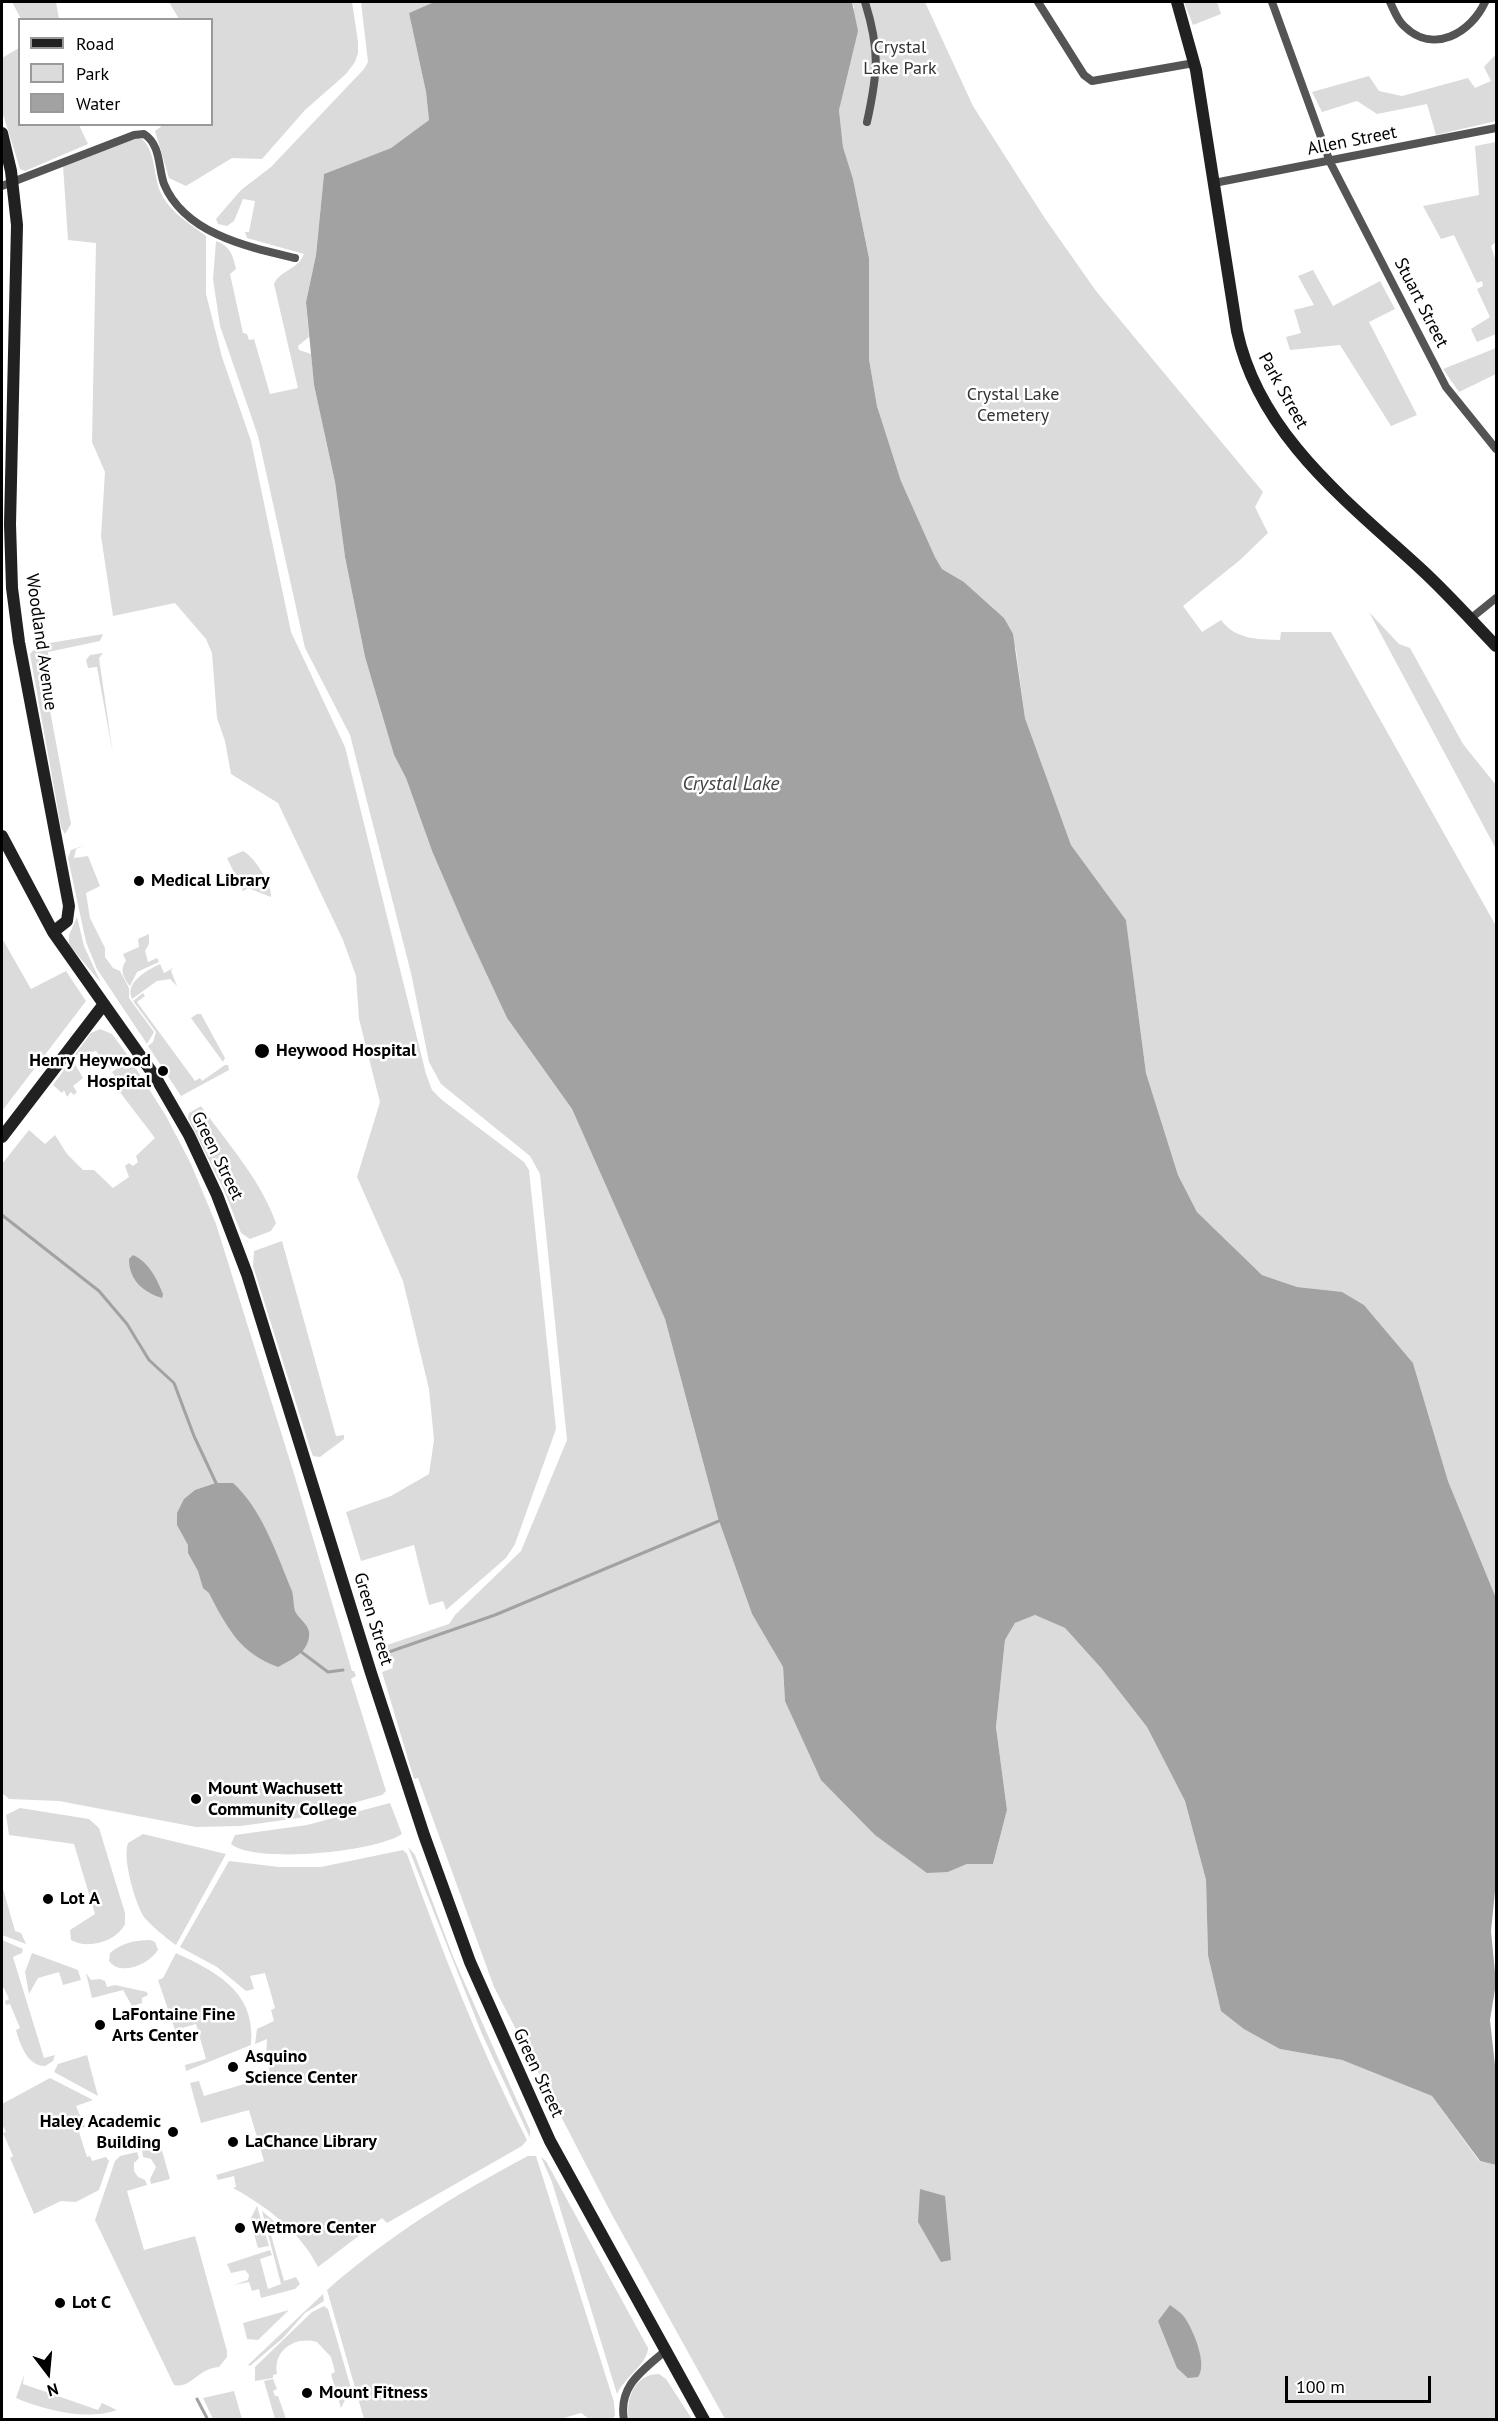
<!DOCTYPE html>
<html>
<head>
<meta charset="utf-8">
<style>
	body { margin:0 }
	#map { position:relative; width:1498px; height:2421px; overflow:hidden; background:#fff; font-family:"PT Sans",sans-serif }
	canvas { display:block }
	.frame { position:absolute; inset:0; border:3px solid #000; pointer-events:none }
	.legend { position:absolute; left:18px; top:18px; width:195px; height:108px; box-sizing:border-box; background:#fff; border:2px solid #999; margin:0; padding:8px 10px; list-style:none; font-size:18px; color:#000 }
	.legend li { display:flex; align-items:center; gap:12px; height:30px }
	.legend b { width:30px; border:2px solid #999 }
	.north { position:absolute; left:18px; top:2343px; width:60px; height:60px; -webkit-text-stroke:4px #fff; paint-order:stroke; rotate:164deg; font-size:16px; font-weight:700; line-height:24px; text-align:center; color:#000 }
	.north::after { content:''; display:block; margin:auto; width:21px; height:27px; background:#000; clip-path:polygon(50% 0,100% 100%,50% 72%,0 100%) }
	.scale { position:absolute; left:1285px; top:2376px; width:146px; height:27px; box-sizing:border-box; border:3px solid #000; border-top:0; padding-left:8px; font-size:18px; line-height:21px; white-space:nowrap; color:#000; -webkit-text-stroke:4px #fff; paint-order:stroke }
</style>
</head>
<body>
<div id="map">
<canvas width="1498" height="2421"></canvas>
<div class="frame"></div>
<ul class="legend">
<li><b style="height:8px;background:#212121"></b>Road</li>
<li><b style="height:16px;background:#dbdbdb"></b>Park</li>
<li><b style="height:16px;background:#a2a2a2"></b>Water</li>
</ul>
<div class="north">N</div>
<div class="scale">100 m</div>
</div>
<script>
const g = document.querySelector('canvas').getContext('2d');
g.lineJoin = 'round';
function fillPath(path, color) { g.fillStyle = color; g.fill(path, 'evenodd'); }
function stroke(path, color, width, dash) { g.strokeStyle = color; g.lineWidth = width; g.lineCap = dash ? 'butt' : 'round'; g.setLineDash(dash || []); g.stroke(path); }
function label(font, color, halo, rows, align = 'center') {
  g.font = font + ' "PT Sans",sans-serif'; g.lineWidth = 5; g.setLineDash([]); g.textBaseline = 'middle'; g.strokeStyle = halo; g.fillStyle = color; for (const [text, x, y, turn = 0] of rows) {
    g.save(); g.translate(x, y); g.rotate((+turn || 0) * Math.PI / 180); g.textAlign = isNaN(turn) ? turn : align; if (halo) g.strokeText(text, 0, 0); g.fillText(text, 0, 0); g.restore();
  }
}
fillPath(new Path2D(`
	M12,2H56L59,19H21Z
	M169,2H352L358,42V53L355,62L346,74L305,110L262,159L232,158L186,186L169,178L155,131L163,125L212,124V20L179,19Z
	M361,2H434L409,13L426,92L429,120L391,148L324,174L316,255L306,302L309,337L298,346L299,350L311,354L314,385L335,482L345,557L365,657L394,755L406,778L432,851L466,930L507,1018L572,1109L665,1319L718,1518L752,1614L783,1667L785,1701L948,1872L967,1864H993L1007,1810L996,1727L1005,1640L1015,1623L1035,1615L1065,1628L1101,1668L1147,1727L1185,1801L1206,1880L1208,1955L1280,2049L1342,2060L1432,2096L1479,2161L1496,2165V2419H725L611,2213L494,1987L418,1778L414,1779L382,1672L393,1668L387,1645L449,1624L455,1615L521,1551L567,1440L540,1174L530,1156L441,1084L429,1062L411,973L350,735L305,648L258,436L220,326L213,279L216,241C230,246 233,255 236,269L230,274L243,333L247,334L249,340L254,339L270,394L298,388L274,284C280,270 298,270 304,254L247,238L245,232H249L255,201L243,199L234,221L227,226L218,224L216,219L241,190L271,167L364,69L368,62Z
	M852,2H925L973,106L1044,217L1096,291L1263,492L1255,507L1268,533L1240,560L1183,606L1202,632L1221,620C1236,640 1257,639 1280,640L1281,632H1331L1496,926V1598L1448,1481L1413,1363L1364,1305L1342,1293L1297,1287L1262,1275L1197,1212L1178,1175L1146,1073L1126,920L1071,845L1025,718L1016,650L1004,618L964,582L942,569L935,557L901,481L877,406L869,359V258L853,179L843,147L839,110L854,7Z
	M1184,2H1217L1221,14L1193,25Z
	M19,48L20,124L79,125L88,144L25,171L20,169L2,111V58Z
	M1496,54V121L1436,135L1427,104L1377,114L1357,101L1322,112L1312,92L1369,76L1379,91L1402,96L1468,78L1475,88L1491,81L1484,67Z
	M137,138L142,139C156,152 153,174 160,191C169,212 189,223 206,236V294L222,357L251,441L291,632L345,747L426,1074L432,1090L442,1100L524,1162L529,1170L556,1429L515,1544L506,1558L446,1610L443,1601L429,1605L414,1545L361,1561L346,1512L391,1496L429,1474L434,1440L429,1389L403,1281L357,1177L380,1102L359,1019L356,976L343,940L278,803L231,774L225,741L217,718L212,653L206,639L175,603L113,616L101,536L105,472L92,442L96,243L68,240L63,165Z
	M1496,142V242L1491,246L1496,262V334L1477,342L1471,329L1490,317L1477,289L1483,286L1482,281L1477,283L1454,235L1441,239L1423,206L1479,195L1475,146Z
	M1313,270L1333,306L1380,281L1395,309L1369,322L1417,415L1391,426L1340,345L1290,350L1286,337L1301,333L1294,310L1314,305L1298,276Z
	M1496,348V374L1459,392L1443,369Z
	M1369,612L1399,644L1410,648L1463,744L1496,785V849Z
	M103,634L100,641L48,652L49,660L41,661L71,824L65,834L61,827L30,654L38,645Z
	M103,653L99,658L113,754L97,667L88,668L86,660L90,655Z
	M85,845L76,849L74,858L88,856L100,886L86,893L90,918L105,948V957L113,968L120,971L129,988V998L154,1032L147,1044L97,969L86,942L68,858L71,850Z
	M243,851C255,857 272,885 271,897L248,888L243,891L227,858Z
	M77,917L84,946L101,983L69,945V935Z
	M149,934V944L145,951L148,962L157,958L159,962L137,972L130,986C124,979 119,969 126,961L123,954L139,947L138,939Z
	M3,940L31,989L66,971L86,1001L2,1111Z
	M160,964L164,973L173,968L171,971L177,986L170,979L157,981L132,999C124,982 148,970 160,964Z
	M143,993L145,996L137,1002L195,1081L200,1078L202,1081L225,1065H228L229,1070L181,1096L148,1046L153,1042L156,1032L133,1001Z
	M197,1014H201L225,1058L223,1062L191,1018Z
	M100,1029L112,1034L129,1057L110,1069L96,1051L74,1056L91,1033Z
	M72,1059L83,1078L73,1086L77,1092L74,1095L71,1092L67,1097L64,1090L62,1093L53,1085Z
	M130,1059L166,1116L191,1164L216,1224L295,1477L352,1671H354L356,1676L351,1679L386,1791L382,1795L299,1818L241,1826L196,1827L59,1801L9,1799L2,1793V1164L29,1130L45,1144L55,1135L67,1154L83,1170H94L113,1188L129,1177L125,1166L129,1163L133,1166L138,1162L136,1156L155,1138L119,1091L123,1088L112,1072Z
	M201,1106C227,1143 261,1180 276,1223L271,1231L250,1239L241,1233L224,1190L188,1118L189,1113Z
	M282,1241L336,1436L344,1435V1439L320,1457L313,1456L311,1451L253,1266L254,1251Z
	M390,1803L402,1834C376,1852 255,1864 231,1844L235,1835L307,1825Z
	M20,1808L89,1819L99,1828L125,1913V1924C117,1941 88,1950 71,1940L70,1930L95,1914L74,1844L9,1835L6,1815Z
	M143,1834L226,1854L176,1945C171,1942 148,1923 144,1917C135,1903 122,1858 128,1843Z
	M408,1847L415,1855L454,1959L530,2130V2138L482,2034Z
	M403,1850L407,1854C442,1951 480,2049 527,2140L522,2146L387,2223L382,2218L318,2267C300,2231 267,2207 233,2188L236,2187L234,2176L218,2180L216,2175L264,2161L249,2110L201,2123L190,2083L199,2081L204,2096L271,2076L266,2059L267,2039L255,2044L257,2029L274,2021L271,2010L275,2008L265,1973L250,1976L254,1989L246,1991L217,1967L180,1947L229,1861L279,1867H321Z
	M2,1885L15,1931L21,1933L26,1944L2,1935Z
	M2,1940L23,1949L22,1953L13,1957L44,2058L55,2055L53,2061L45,2066C27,2066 20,2044 16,2030L20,2028L10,2004L6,2005L5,2001L9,1999L4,1988H2Z
	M150,1940L155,1942L158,1950C149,1964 121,1977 109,1961L110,1953C122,1943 135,1940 150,1940Z
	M32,1953L78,1970L81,1980L63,1985L59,1972L38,1978L29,1994L25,1972Z
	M176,1953C219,1973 256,1993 251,2045L186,2071L185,2065L206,2059L196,2024L175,2030L158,1980L163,1978Z
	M86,1973L91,1980L100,1979L105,1981L107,1987L115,1985L147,1992L148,1995L142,1998V2003L132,2006L123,1990L92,1998Z
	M87,2055L98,2096L54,2072L58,2064Z
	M50,2078L93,2100L76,2106L85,2127L78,2129L87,2157L90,2156L92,2161L106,2157L109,2161L99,2190L76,2202L61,2201L34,2214L10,2158L13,2156L3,2133L6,2132L2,2124V2104Z
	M161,2147L170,2179L151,2184L150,2179L156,2167L151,2159L143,2157L142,2150Z
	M137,2152L139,2158L134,2163V2171L138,2177L145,2180L147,2185L127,2191L144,2250L195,2236L227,2351V2357L219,2367C196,2369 192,2389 174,2385L95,2220L115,2161L120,2156Z
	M528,2156H536L614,2402L615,2416L612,2419H589L581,2413L557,2420L364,2419L327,2290C390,2235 454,2195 528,2156Z
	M541,2157L546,2161L648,2348C648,2363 624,2378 617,2394L552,2182Z
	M257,2206L269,2246L258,2248L250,2220Z
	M262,2211L283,2229L271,2235L284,2281L296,2277L300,2284L295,2289L261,2298L259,2289L252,2291L249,2282L234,2285L248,2280L249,2275L245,2270L231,2273L227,2264L270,2250L272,2255L260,2259L268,2289L281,2284Z
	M323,2294L324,2301L305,2313L283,2338L250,2366L248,2365Z
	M324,2306L328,2309L351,2388L341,2408L331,2374L335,2372L331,2357L317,2342C295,2336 273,2350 277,2374L273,2375V2378L255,2381V2367L312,2312Z
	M289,2310L258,2340L247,2339L243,2323Z
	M659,2374L666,2379L692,2419H629C625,2399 635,2374 659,2374Z
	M24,2375L23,2384L98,2410L102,2403L117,2410C88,2421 44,2410 16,2398Z
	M273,2379L277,2389L273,2391L275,2396H278L286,2419H275L264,2381Z
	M234,2391L242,2419H213L203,2398Z`), '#dbdbdb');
fillPath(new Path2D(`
	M434,2H852L858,31L839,110L843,147L853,179L869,258V359L877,406L901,481L935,557L942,569L964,582L1004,618L1013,634L1025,718L1071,845L1126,920L1146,1073L1178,1175L1197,1212L1262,1275L1297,1287L1342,1292L1364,1305L1413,1363L1448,1481L1496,1598V1881L1491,1931L1496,1983L1490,2020L1496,2074V2165L1480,2161L1432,2096L1342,2060L1280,2049L1244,2029L1221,2011L1208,1955L1206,1880L1185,1801L1147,1727L1101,1668L1065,1628L1035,1615L1015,1623L1005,1640L996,1727L1007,1810L993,1864H967L948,1872L927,1873L875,1835L821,1780L785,1701L783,1667L752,1614L718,1518L665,1319L572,1109L507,1018L466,930L432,851L406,778L394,755L365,657L345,557L335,482L314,385L306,302L316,255L324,174L391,148L429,120L426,92L409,13Z
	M133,1255C149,1262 157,1279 163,1294L162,1298C143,1292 129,1280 129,1259Z
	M216,1483H233C262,1509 277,1555 292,1591C294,1598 293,1608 296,1613C301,1621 311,1626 309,1637C307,1653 291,1660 278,1667C240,1653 227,1628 209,1593L203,1588L198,1571L188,1553V1545L177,1525V1513L184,1499L195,1490Z
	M920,2189L945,2196L951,2260L941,2262L918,2222Z
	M1170,2305C1175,2309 1182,2313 1185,2318C1193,2330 1208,2364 1198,2377L1188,2378L1177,2368L1158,2321Z`), '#a2a2a2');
stroke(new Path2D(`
	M2,1215L99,1291L127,1324L149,1360L174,1383L194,1436L216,1483
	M300,1651L328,1672L343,1670
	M386,1653L495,1615L719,1521
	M197,2399L208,2420`), '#a2a2a2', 3);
stroke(new Path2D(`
	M865,2C880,50 878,72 867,122
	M1038,2L1084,75L1092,81L1194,63
	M1272,2L1330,162L1446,387L1496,449
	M1390,2C1394,10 1397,20 1404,26C1433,55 1471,33 1485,2
	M1214,183L1496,128
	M2,186L134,135L144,134C161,145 158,167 164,184C185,234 248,247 295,258
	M1470,619L1496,598
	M624,2420C618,2386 642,2371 665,2351`), '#545454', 8);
stroke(new Path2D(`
	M1177,2L1196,70L1237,331C1259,435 1348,502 1422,570C1448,594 1472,621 1496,646
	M2,133L11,171L17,225L10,524L12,588L19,642L69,906L67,921L53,932
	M2,836L53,932L156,1078L189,1135L217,1195L247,1274L371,1673L424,1835L470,1962L550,2141L704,2420
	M2,1137L104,1004`), '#212121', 12);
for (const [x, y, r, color] of [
	[139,881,6,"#000"],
	[262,1051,8,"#000"],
	[163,1071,6,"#000"],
	[196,1799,6,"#000"],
	[48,1899,6,"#000"],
	[100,2025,6,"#000"],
	[233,2067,6,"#000"],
	[173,2132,6,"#000"],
	[233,2142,6,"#000"],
	[240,2228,6,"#000"],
	[60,2303,6,"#000"],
	[307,2393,6,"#000"]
]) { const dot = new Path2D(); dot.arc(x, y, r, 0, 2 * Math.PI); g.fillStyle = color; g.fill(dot); stroke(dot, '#fff', 2); }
label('18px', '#323232', '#fff', [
	["Crystal",900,48],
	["Lake Park",900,69],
	["Crystal Lake",1013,395],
	["Cemetery",1013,416]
]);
label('18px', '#000', '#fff', [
	["Allen Street",1352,141,-11],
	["Stuart Street",1421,303,63],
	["Park Street",1283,391,61],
	["Woodland Avenue",41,642,82],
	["Green Street",217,1156,64],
	["Green Street",373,1619,73],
	["Green Street",538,2073,65]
]);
label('bold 18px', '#000', '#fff', [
	["Medical Library",151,881],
	["Heywood Hospital",276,1051],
	["Henry Heywood",151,1061,"right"],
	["Hospital",151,1082,"right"],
	["Mount Wachusett",208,1789],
	["Community College",208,1810],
	["Lot A",60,1899],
	["LaFontaine Fine",112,2015],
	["Arts Center",112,2036],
	["Asquino",245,2057],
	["Science Center",245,2078],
	["Haley Academic",161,2122,"right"],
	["Building",161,2143,"right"],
	["LaChance Library",245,2142],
	["Wetmore Center",252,2228],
	["Lot C",72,2303],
	["Mount Fitness",319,2393]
], 'left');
label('italic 20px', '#434343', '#fff', [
	["Crystal Lake",731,784]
]);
</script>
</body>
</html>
